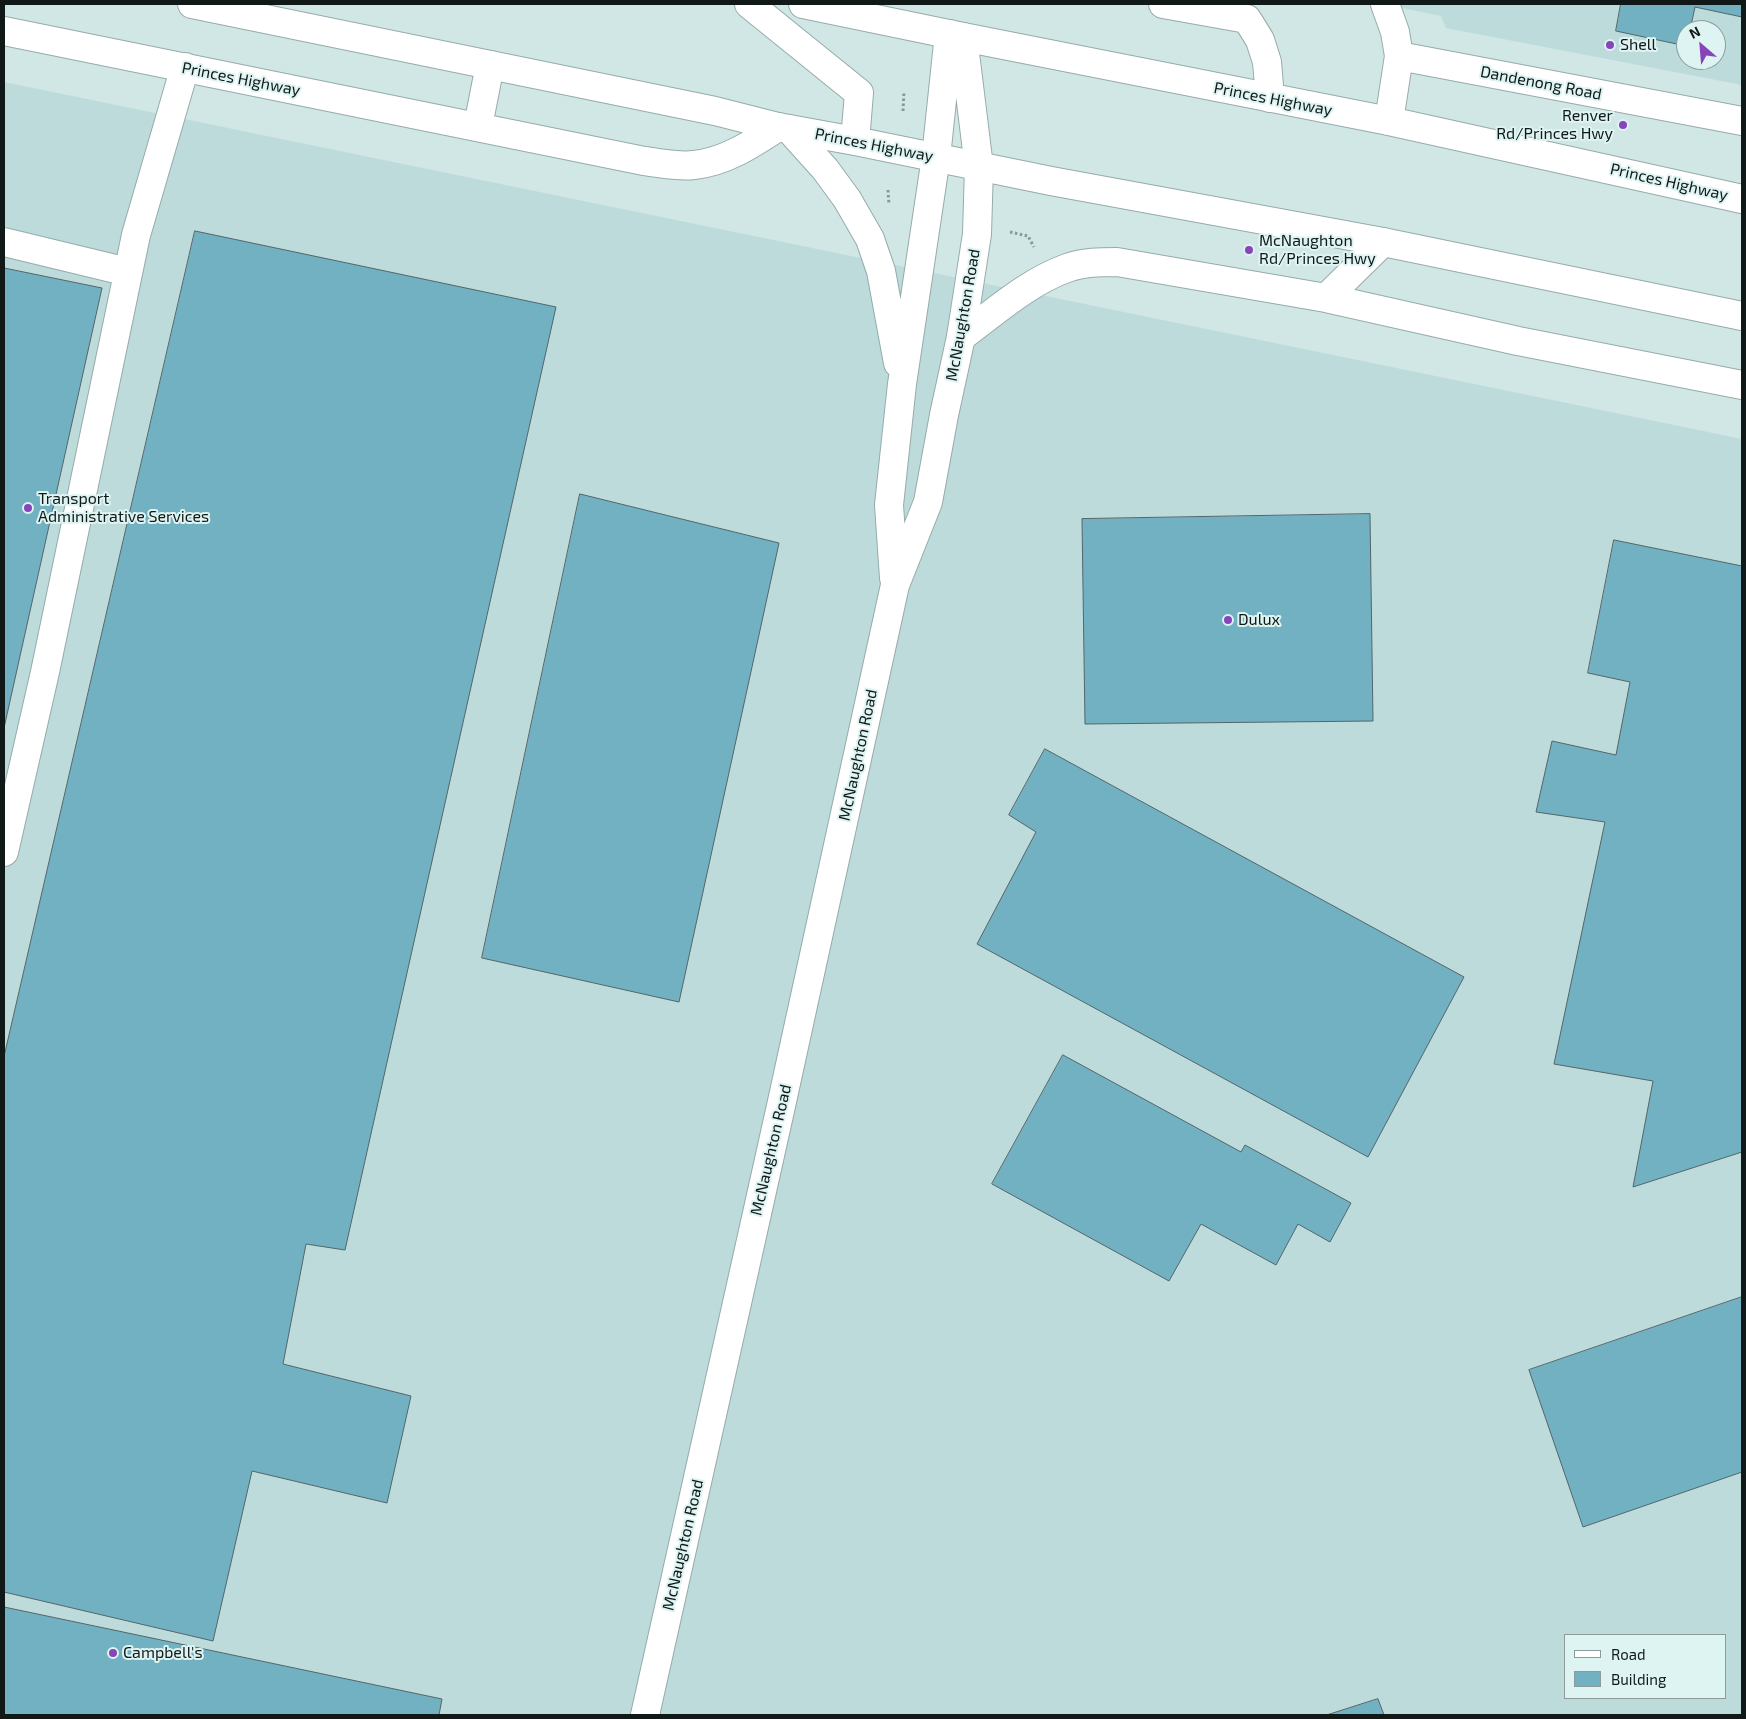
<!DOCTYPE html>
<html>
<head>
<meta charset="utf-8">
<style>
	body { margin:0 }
	#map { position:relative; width:1746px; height:1719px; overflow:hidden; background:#d1e7e6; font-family:"Exo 2",sans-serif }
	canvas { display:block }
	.frame { position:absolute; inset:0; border:5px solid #111918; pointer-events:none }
	.legend { position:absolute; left:1564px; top:1634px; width:162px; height:65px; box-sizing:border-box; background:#def4f3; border:1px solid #8c9c9b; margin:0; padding:6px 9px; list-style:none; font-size:15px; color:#111918 }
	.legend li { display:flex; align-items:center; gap:10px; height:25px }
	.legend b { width:25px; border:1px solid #8c9c9b }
	.north { position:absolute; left:1676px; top:20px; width:50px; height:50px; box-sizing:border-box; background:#def4f3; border:1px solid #8c9c9b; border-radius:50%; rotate:333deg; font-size:14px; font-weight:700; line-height:20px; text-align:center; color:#111918 }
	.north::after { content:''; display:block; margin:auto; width:18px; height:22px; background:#8645ba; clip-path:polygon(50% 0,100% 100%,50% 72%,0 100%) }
</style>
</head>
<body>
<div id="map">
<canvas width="1746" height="1719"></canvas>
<div class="frame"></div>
<ul class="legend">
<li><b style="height:6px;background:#fff"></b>Road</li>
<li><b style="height:14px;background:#72b1c2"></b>Building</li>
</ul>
<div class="north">N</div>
</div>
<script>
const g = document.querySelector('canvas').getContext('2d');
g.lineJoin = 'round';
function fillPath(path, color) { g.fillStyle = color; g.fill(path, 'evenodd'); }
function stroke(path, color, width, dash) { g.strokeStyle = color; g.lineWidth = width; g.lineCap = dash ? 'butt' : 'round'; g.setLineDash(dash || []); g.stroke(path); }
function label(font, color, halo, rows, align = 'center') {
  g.font = font + ' "Exo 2",sans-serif'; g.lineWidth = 4; g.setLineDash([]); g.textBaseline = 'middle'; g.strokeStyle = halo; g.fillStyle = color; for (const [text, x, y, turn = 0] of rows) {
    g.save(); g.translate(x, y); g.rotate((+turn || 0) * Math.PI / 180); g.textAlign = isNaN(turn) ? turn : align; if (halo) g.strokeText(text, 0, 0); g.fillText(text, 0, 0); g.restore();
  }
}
fillPath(new Path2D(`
	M1383,4H1742V85L1446,28L1441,16ZM1686,30H1716V60H1686Z
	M4,82L1742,439V1715H4ZM1565,1635H1725V1698H1565Z`), '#bcdbda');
const building = new Path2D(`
	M1621,4H1742V17L1695,7L1690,30H1686V46L1616,31Z
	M195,231L556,307L345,1250L306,1244L283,1364L411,1396L387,1503L252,1471L213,1641L4,1592V1057Z
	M4,268L102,288L4,728Z
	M580,494L779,543L679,1002L482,958Z
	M1370,514L1373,721L1085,724L1082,519Z
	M1614,540L1742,566V1152L1633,1187L1653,1081L1554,1064L1605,822L1536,812L1552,741L1616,755L1630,682L1588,673Z
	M1045,749L1464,977L1368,1157L977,944L1036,832L1009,815Z
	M1063,1055L1241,1152L1245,1145L1351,1203L1330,1242L1298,1224L1276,1265L1201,1224L1169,1281L992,1184Z
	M1742,1297V1472L1583,1527L1529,1370Z
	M4,1607L442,1699L439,1715H4Z
	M1378,1699L1384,1715H1327Z`);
fillPath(building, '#72b1c2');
stroke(building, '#54666b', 1);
const minor = new Path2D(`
	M1163,4L1247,19L1260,40L1267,62L1270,98
	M1385,4L1395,32L1399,56L1389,121
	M4,31L644,161C661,163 677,167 694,165C725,162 752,144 778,127
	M1399,56L1742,121
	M478,126L490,65
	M4,242L128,272
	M1326,298L1518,341L1742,385
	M961,337C995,312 1028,282 1067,268C1083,262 1101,262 1117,262L1326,298L1383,242
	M4,852L45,672L136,235L185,67`);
const major = new Path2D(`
	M789,129L825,169L847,199L870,239L881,271L898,363
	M894,578L889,505L902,384L936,157L949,34
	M645,1715L781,1106L895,585L928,502L944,415L961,337L977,234L979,167L963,37`);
const highway = new Path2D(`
	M192,4L715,111L778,127L855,141L1051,181L1383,242L1742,316
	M749,4L859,93L855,141
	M803,4L963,37L1389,121L1742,199`);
stroke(minor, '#96abaa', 30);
stroke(major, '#96abaa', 30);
stroke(highway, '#96abaa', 30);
stroke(new Path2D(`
	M903,111L904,91
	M888,190L889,204
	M1010,232L1028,236L1034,247`), '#889897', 3, [2.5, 2.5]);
stroke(minor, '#fff', 28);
stroke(major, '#fff', 28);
stroke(highway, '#fff', 28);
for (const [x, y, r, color] of [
	[1610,45,5,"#8645ba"],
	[1623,125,5,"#8645ba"],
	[1249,250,5,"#8645ba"],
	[28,508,5,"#8645ba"],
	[1228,620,5,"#8645ba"],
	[113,1653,5,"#8645ba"]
]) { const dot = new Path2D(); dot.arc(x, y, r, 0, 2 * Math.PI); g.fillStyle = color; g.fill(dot); stroke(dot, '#def4f3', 2); }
label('16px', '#111918', '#def4f3', [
	["Shell",1620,45],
	["Renver",1613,116,"right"],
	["Rd/Princes Hwy",1613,134,"right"],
	["McNaughton",1259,241],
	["Rd/Princes Hwy",1259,259],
	["Transport",38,499],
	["Administrative Services",38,517],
	["Dulux",1238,620],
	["Campbell's",123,1653]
], 'left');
label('16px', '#111918', '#def4f3', [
	["Princes Highway",241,79,11],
	["Dandenong Road",1541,83,11],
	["Princes Highway",1273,99,11],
	["Princes Highway",874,145,11],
	["Princes Highway",1669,182,13],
	["McNaughton Road",963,315,-80],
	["McNaughton Road",858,755,-78],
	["McNaughton Road",771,1150,-77],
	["McNaughton Road",683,1545,-77]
]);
</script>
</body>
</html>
